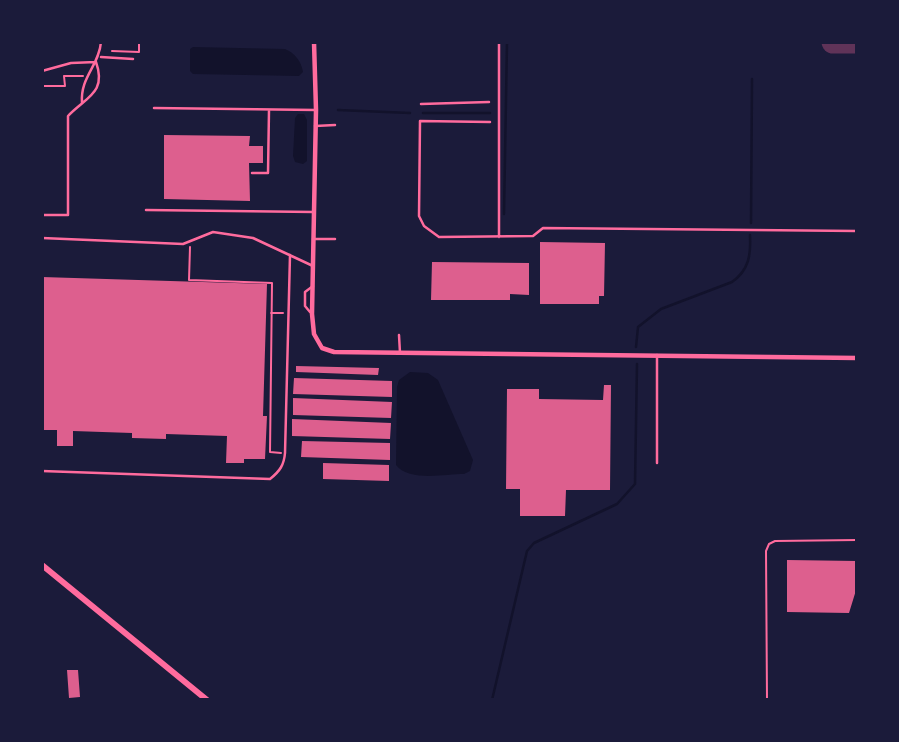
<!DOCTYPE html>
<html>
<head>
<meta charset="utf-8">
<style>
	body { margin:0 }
	#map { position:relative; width:899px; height:742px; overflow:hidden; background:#1b1b3a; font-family:Bitter,serif }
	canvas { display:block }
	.frame { position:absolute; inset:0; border:44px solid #1b1b3a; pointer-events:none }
</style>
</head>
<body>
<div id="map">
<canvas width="899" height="742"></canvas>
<div class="frame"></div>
</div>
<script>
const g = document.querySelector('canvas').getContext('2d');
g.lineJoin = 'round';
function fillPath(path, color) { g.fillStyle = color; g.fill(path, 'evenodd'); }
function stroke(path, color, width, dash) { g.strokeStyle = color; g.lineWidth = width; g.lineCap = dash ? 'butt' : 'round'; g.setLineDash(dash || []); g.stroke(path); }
fillPath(new Path2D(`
	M193,47L285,49C295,53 301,61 303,72L299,76L193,74L190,71V49Z
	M298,114H304L307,120V161L303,164L295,162L293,156L295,118Z
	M410,372L428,373L438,380L473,460L470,471L464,474C445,474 409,482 396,465L397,387L399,380Z`), '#12122b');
stroke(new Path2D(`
	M338,110L410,113
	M423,113H490
	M504,214L507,42
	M751,223L752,79
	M636,347L638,327L661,309L732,282C749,270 751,255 750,235
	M492,700L527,551L534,543L617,504L635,484L637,364`), '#12122b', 2.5);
stroke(new Path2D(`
	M833,42H857`), '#603358', 23);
fillPath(new Path2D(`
	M164,135L250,136L249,146H263V163H249L250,201L164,199Z
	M540,242L605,243L604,296H599V304H540Z
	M432,262L529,263V295L510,294V300H431Z
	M42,277L267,284L263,416H267L265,459H244V463H226L227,436L166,434V439L132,438V433L73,431V446H57V430H42Z
	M296,366L379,368L378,375L296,372Z
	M294,378L392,381V397L293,394Z
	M604,385H611L610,490H566L565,516H520V489H506L507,389H539V399L603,400Z
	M293,398L392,402L391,418L293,415Z
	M292,419L391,423L390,439L292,436Z
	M302,441L390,443V460L301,457Z
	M323,463L389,465V481L323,479Z
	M787,560L857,561V587L849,613L787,612Z
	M67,670H78L80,697L69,698Z`), '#dd5f8e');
stroke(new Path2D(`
	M112,51L139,52V42
	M42,86H65L64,76H83
	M190,247L189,280L272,283L270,452L281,453
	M271,313H283
	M767,700L766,551L769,544L775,541L857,540`), '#ff6b9d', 2);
stroke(new Path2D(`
	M499,42V237
	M101,57L133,59
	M42,71L71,63L96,62
	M82,103C80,77 99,66 101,42
	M421,104L489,102
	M154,108L316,110
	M490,122L420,121L419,216L424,226L439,237L533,236L543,228L857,231
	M315,126L335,125
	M252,173H268L269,110
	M146,210L314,212
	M42,215H68V116C86,97 107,93 96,62
	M42,238L183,244L213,232L253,238L313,266
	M313,239H335
	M310,312L305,306V292L313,286
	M399,335L400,353
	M657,463V355
	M42,471L270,479C280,471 284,465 285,453L290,255`), '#ff6b9d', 2.5);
stroke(new Path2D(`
	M314,42L316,110L312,314L314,334L322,348L334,352L857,358`), '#ff6b9d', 4.5);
stroke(new Path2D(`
	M42,565L207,700`), '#ff6b9d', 6);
</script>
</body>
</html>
